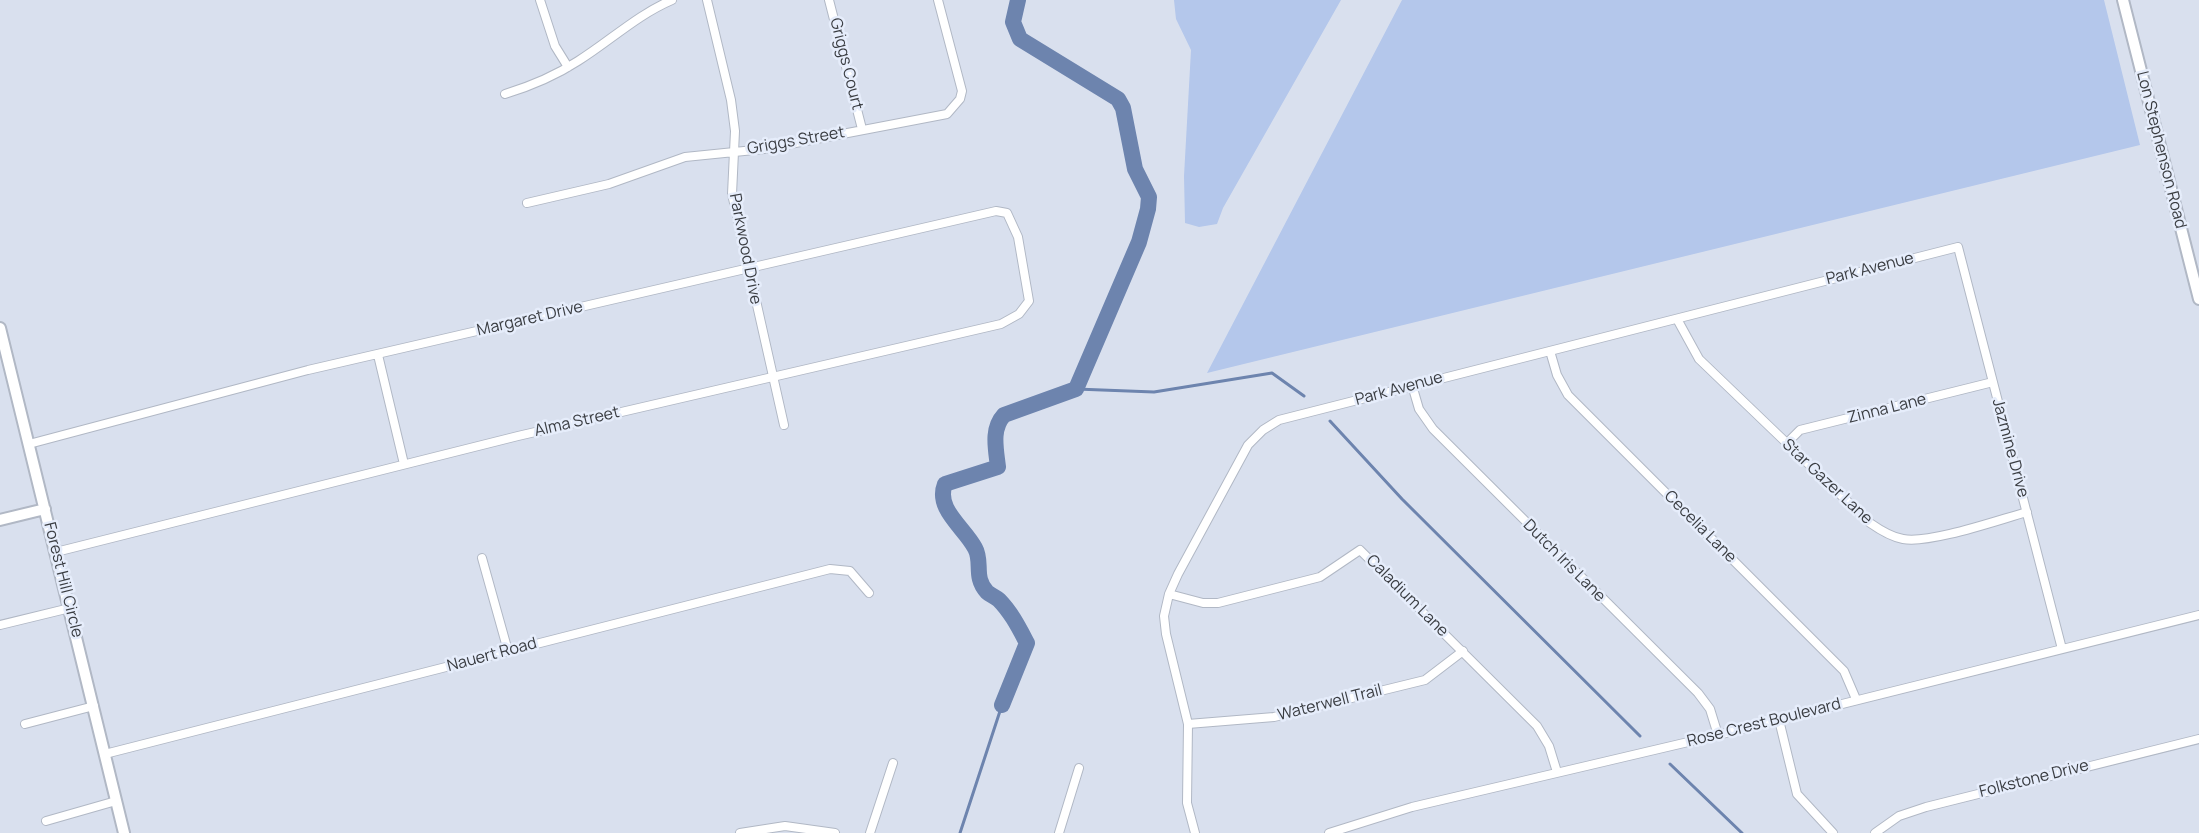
<!DOCTYPE html>
<html>
<head>
<meta charset="utf-8">
<style>
	body { margin:0 }
	canvas { display:block; background:#d9e0ee }
</style>
</head>
<body>
<canvas width="2199" height="833"></canvas>
<script>
const g = document.querySelector('canvas').getContext('2d');
g.lineJoin = 'round';
function fillPath(path, color) { g.fillStyle = color; g.fill(path, 'evenodd'); }
function stroke(path, color, width, dash) { g.strokeStyle = color; g.lineWidth = width; g.lineCap = dash ? 'butt' : 'round'; g.setLineDash(dash || []); g.stroke(path); }
function label(font, color, halo, rows, align = 'center') {
  g.font = font + ' Manrope,sans-serif'; g.lineWidth = 5; g.setLineDash([]); g.textBaseline = 'middle'; g.strokeStyle = halo; g.fillStyle = color; for (const [text, x, y, turn = 0] of rows) {
    g.save(); g.translate(x, y); g.rotate((+turn || 0) * Math.PI / 180); g.textAlign = isNaN(turn) ? turn : align; if (halo) g.strokeText(text, 0, 0); g.fillText(text, 0, 0); g.restore();
  }
}
fillPath(new Path2D(`
	M1174,0H1341L1223,208L1217,224L1199,227L1185,223L1184,176L1191,50L1176,19Z
	M1402,0H2104L2140,145L1207,373Z`), '#b4c7eb');
stroke(new Path2D(`
	M1076,389L1154,392L1272,373L1304,396
	M1330,421L1402,499L1640,736
	M1670,764L1742,833
	M960,833L1002,705`), '#6d84ae', 3);
stroke(new Path2D(`
	M1002,705L1027,643C1019,628 1011,612 999,600C996,597 990,595 987,592C973,577 983,562 975,548C964,527 935,509 945,484L998,467C996,449 991,429 1004,415L1076,389L1139,242L1148,209L1149,197L1135,169L1123,108L1118,99L1020,39L1013,22L1018,0`), '#6d84ae', 16);
const street = new Path2D(`
	M540,0L555,46L568,67
	M707,0L731,100L735,131L732,194L784,425
	M829,0L862,129
	M505,94C531,86 555,76 578,61C610,41 637,15 672,0
	M527,203L609,184L685,157L764,149L947,114L960,99L962,91L938,0
	M1677,319L1699,359L1870,523C1880,530 1891,537 1903,539C1930,544 1998,520 2027,512
	M1550,351L1557,375L1568,395L1844,671L1856,699
	M378,355L404,464
	M1412,385L1419,409L1433,429L1698,693L1710,709L1718,735
	M29,444L308,370L996,211L1007,213L1018,237L1029,301L1019,314L1001,324L518,436L56,552
	M1786,444L1800,430L1993,382
	M482,558L508,651
	M1169,594L1203,603H1218L1320,577L1360,550L1537,726L1549,746L1557,772
	M0,625L70,608
	M1779,720L1797,794L1833,833
	M25,724L94,706
	M1188,724L1274,717L1425,680L1463,651
	M105,754L830,569L850,571L869,593
	M46,821L116,801
	M740,833L785,826L835,833
	M870,833L893,763
	M1059,833L1079,768
	M1195,833L1187,803L1188,724L1166,634L1164,616L1169,594L1178,574L1248,445L1263,430L1279,420L1958,247L2062,649
	M1329,833L1412,807L1718,735L2199,615
	M1875,833L1899,816L1926,807L2199,739`);
const secondary = new Path2D(`
	M2123,0L2199,299
	M0,328L124,833
	M0,520L45,509`);
stroke(street, '#b1b8c5', 10);
stroke(secondary, '#b1b8c5', 14);
stroke(street, '#fff', 8);
stroke(secondary, '#fff', 10);
label('16px', '#3a3d42', '#e6edfb', [
	["Griggs Court",846,64,76],
	["Griggs Street",796,141,-10],
	["Lon Stephenson Road",2161,150,76],
	["Parkwood Drive",745,249,79],
	["Park Avenue",1870,269,-14],
	["Margaret Drive",530,319,-13],
	["Park Avenue",1399,389,-15],
	["Zinna Lane",1887,409,-14],
	["Alma Street",577,422,-13],
	["Jazmine Drive",2010,448,75],
	["Star Gazer Lane",1827,482,43],
	["Cecelia Lane",1700,527,45],
	["Dutch Iris Lane",1564,561,45],
	["Forest Hill Circle",63,580,76],
	["Caladium Lane",1407,596,45],
	["Nauert Road",492,655,-15],
	["Waterwell Trail",1330,703,-14],
	["Rose Crest Boulevard",1764,723,-14],
	["Folkstone Drive",2034,779,-14]
]);
</script>
</body>
</html>
